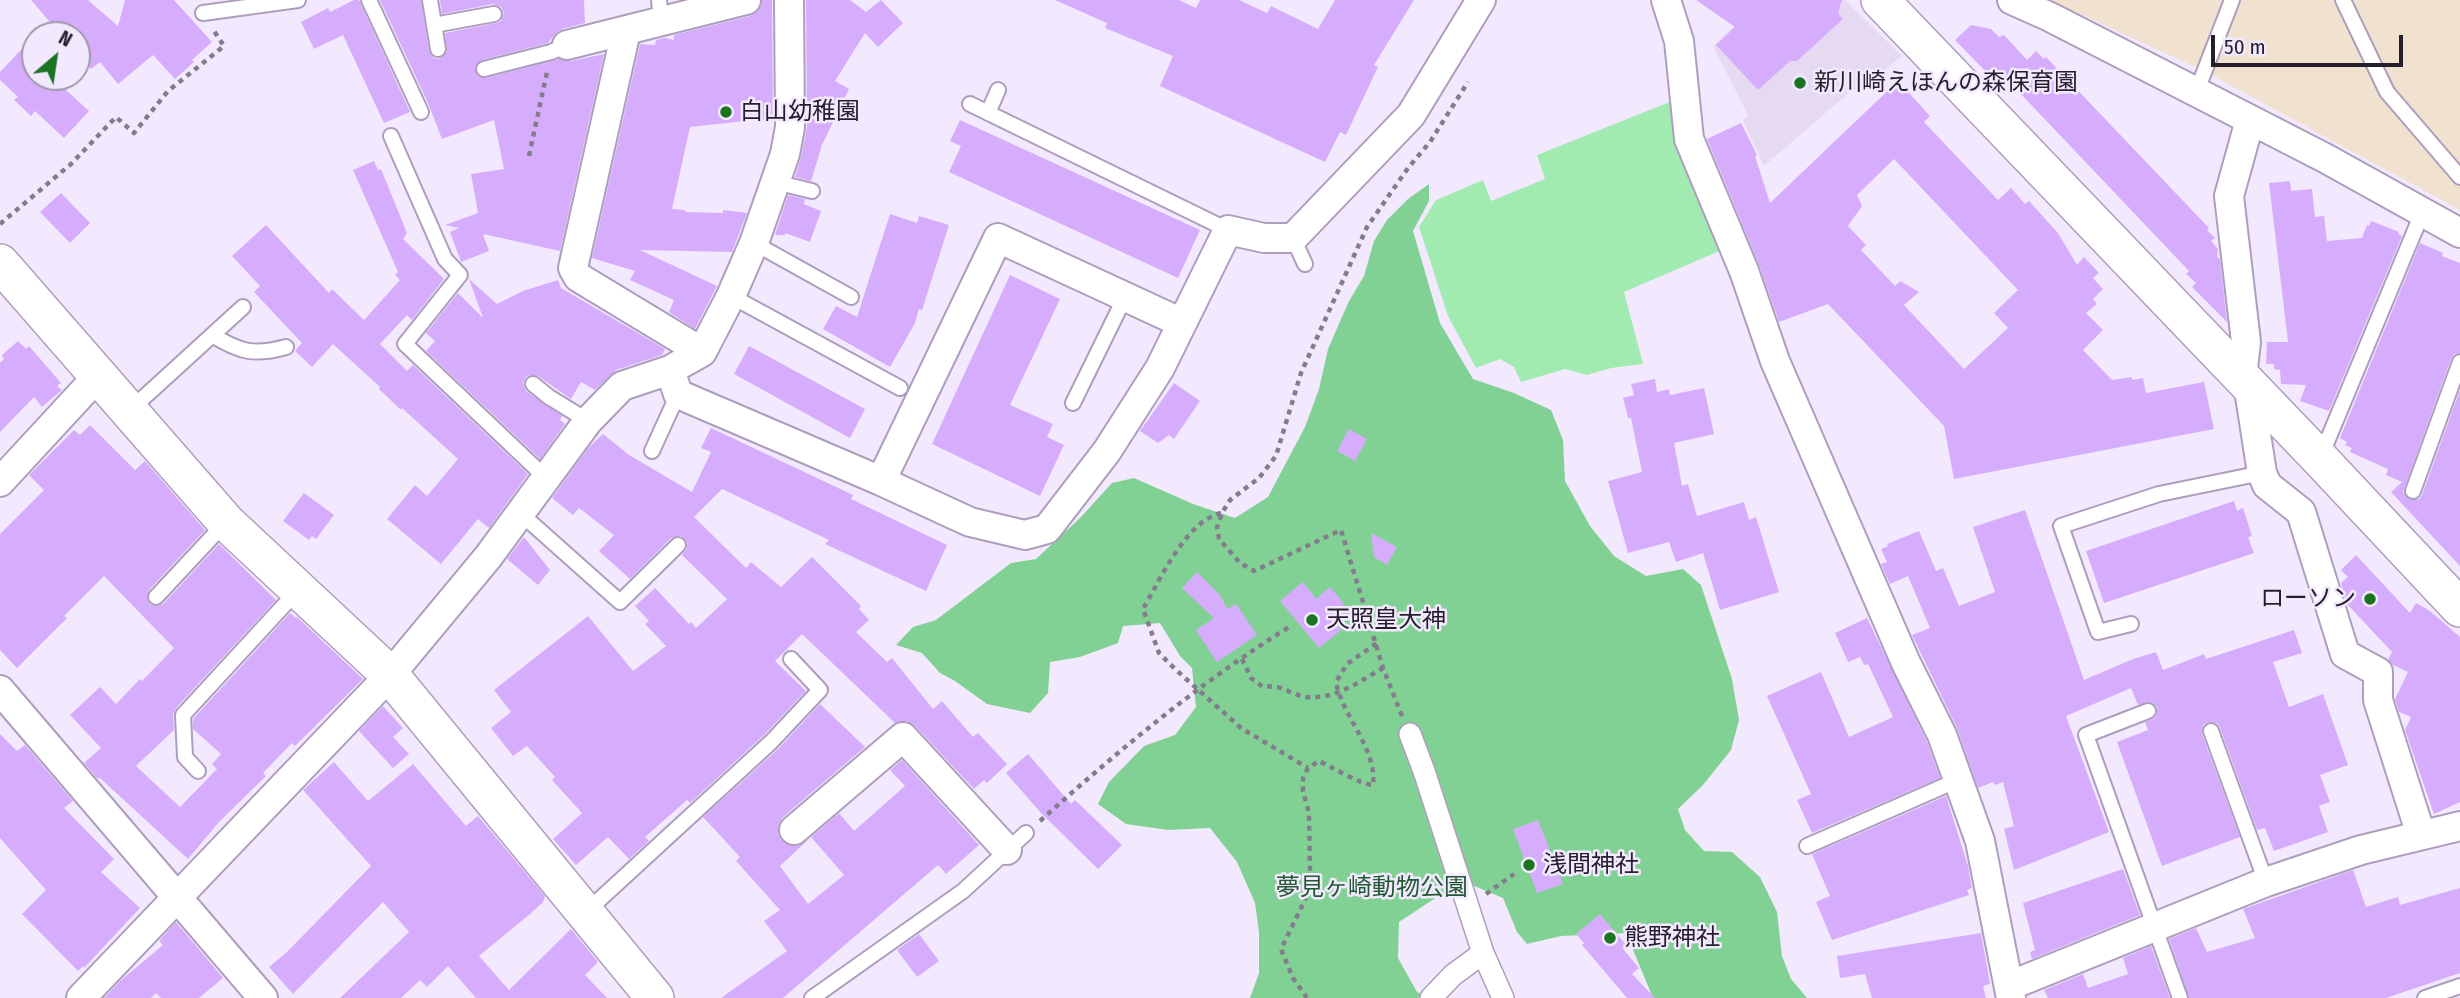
<!DOCTYPE html>
<html>
<head>
<meta charset="utf-8">
<style>
	body { margin:0 }
	#map { position:relative; width:2460px; height:998px; overflow:hidden; background:#f3e9fe; font-family:"Fira Sans Condensed",sans-serif }
	canvas { display:block }
	.north { position:absolute; left:21px; top:21px; width:70px; height:70px; box-sizing:border-box; background:#f3e9fe; border:2px solid #a198aa; border-radius:50%; rotate:29deg; font-size:19px; font-weight:700; line-height:28px; text-align:center; color:#251f2b }
	.north::after { content:''; display:block; margin:auto; width:24px; height:32px; background:#1b7421; clip-path:polygon(50% 0,100% 100%,50% 72%,0 100%) }
	.scale { position:absolute; left:2211px; top:35px; width:192px; height:32px; box-sizing:border-box; border:4px solid #251f2b; border-top:0; padding-left:9px; font-size:21px; line-height:24px; white-space:nowrap; color:#251f2b; -webkit-text-stroke:5px #f3e9fe; paint-order:stroke }
</style>
</head>
<body>
<div id="map">
<canvas width="2460" height="998"></canvas>
<div class="north">N</div>
<div class="scale">50 m</div>
</div>
<script>
const g = document.querySelector('canvas').getContext('2d');
g.lineJoin = 'round';
function fillPath(path, color) { g.fillStyle = color; g.fill(path, 'evenodd'); }
function stroke(path, color, width, dash) { g.strokeStyle = color; g.lineWidth = width; g.lineCap = dash ? 'butt' : 'round'; g.setLineDash(dash || []); g.stroke(path); }
function label(font, color, halo, rows, align = 'center') {
  g.font = font + ' "Fira Sans Condensed","Noto Sans JP",sans-serif'; g.lineWidth = 5; g.setLineDash([]); g.textBaseline = 'middle'; g.strokeStyle = halo; g.fillStyle = color; for (const [text, x, y, turn = 0] of rows) {
    g.save(); g.translate(x, y); g.rotate((+turn || 0) * Math.PI / 180); g.textAlign = isNaN(turn) ? turn : align; if (halo) g.strokeText(text, 0, 0); g.fillText(text, 0, 0); g.restore();
  }
}
fillPath(new Path2D(`
	M2050,0H2460V210L2204,71Z`), '#f0e2cf');
fillPath(new Path2D(`
	M1762,0H1845L1902,56L1868,83L1851,91L1764,166L1743,121L1748,115L1713,46Z`), '#e6daf2');
fillPath(new Path2D(`
	M1672,101L1675,137L1722,250L1624,292L1643,364L1611,368L1587,375L1565,369L1521,382L1514,367L1500,359L1476,368L1448,316L1419,227L1436,200L1483,180L1491,201L1545,179L1537,155Z`), '#a1ebb1');
fillPath(new Path2D(`
	M1429,184V201L1413,231L1440,323L1473,379L1514,393L1551,410L1563,440L1565,481L1590,526L1614,556L1646,576L1683,569L1701,585L1732,679L1739,720L1731,750L1703,785L1678,809L1685,830L1704,851L1732,852L1760,877L1777,912L1782,956L1791,979L1807,998H1653L1626,933L1561,936L1527,944L1517,932L1503,898L1472,885L1437,897L1399,922L1398,958L1417,992L1429,998H1250L1259,973V932L1255,903L1237,862L1210,828L1168,830L1126,824L1098,804L1109,782L1144,746L1175,735L1196,707L1192,668L1180,656L1160,623L1123,626L1118,643L1080,657L1050,662L1048,693L1030,713L987,704L955,681L940,673L922,653L896,645L913,627L936,620L1011,563L1036,559L1080,518L1112,483L1134,478L1193,504L1235,518L1268,497L1305,427L1319,389L1328,349L1349,301L1364,276L1374,241L1387,220L1408,199Z`), '#82d194');
fillPath(new Path2D(`
	M31,0H88L118,26L125,0H174L212,42L192,60L194,62L175,79L153,55L118,84L100,62L91,69L77,53V35H61Z
	M354,0H359L410,112L384,123L343,35L314,49L301,22L328,8L330,12Z
	M380,0H421L429,51L434,58L439,59L447,52L445,33L496,23L501,21L504,13L501,7L493,4L442,14L440,0H584L585,23L562,29L556,33L548,43L482,60L475,67L478,76L486,78L559,59L571,61L604,54L560,251L483,234L489,251L461,262L450,232L459,228L445,225L478,213L471,174L504,169L494,120L442,139L428,103Z
	M762,0H772L773,118L690,127L672,209L685,210V212L723,213V210L747,213L732,252L640,250L717,286L695,329L669,312L674,300L630,280L635,271L592,258L640,44L655,45L656,40L664,38L674,40V35L750,16L758,11Z
	M806,0H850L866,12L881,0L903,23L878,47L865,33L835,81L849,89L822,145L811,181L795,177L801,157L807,127Z
	M1055,0H1179L1196,8L1200,0H1239L1267,13L1271,6L1318,29L1335,0H1414L1374,65L1378,67L1346,135L1340,132L1325,162L1160,86L1173,56L1105,28L1107,23Z
	M1696,0H1842L1838,13L1843,19L1797,61H1790L1758,90L1716,45L1735,27Z
	M1971,25L1991,29L1999,37L2004,35L2027,60L2036,51L2044,59L2046,57L2209,228L2207,230L2215,238L2211,241L2218,249L2217,257L2220,259L2227,322L2192,287L2196,283L2186,274L2189,271L1999,71L1992,78L1955,40Z
	M35,35V77H81L66,90L89,111L64,138L35,111L31,116L14,100L18,97L0,80V72Z
	M1898,81L1930,116L1924,122L1998,200L2011,188L2025,204L2029,201L2058,233L2077,265L2084,257L2099,273L2093,278L2103,289L2093,299L2097,304L2086,313L2103,330L2083,350L2112,380L2132,377V380L2143,378L2146,393L2204,382L2214,429L1954,479L1944,426L1828,304L1779,322L1759,265L1707,139L1741,123L1757,155L1755,156L1770,203ZM1894,159L2018,290L1994,313L2008,328L1964,369L1904,305L1919,292L1900,281L1895,286L1861,250L1866,245L1848,226L1862,206L1857,195Z
	M960,120L1200,230L1178,278L949,172L961,146L950,141Z
	M374,161L378,170L381,169L407,233L403,239L444,279L412,320L407,315L380,344L407,371L413,365L528,474L489,528L478,519L441,564L387,519L415,485L427,496L458,459L402,408L401,410L379,389L380,387L333,344L312,367L295,351L302,343L254,292L260,286L232,256L266,225L329,293L332,289L364,320L400,280L395,275L398,272L353,170Z
	M2290,181L2291,191L2312,189L2315,217L2324,216L2327,241L2362,238L2367,225L2369,226L2371,221L2399,232L2398,234L2402,236L2329,411L2300,401L2306,385L2281,384L2280,370L2274,369V364H2266L2267,342H2288L2269,183Z
	M61,193L90,223L70,243L40,212Z
	M788,195L805,199L804,204L821,211L810,242L785,233V235H775Z
	M890,214L917,223L919,216L949,225L922,310L919,309L915,323L890,367L823,329L836,306L857,317Z
	M2420,243L2443,253L2442,256L2460,263V353L2454,354L2451,359L2403,492L2410,500L2419,499L2422,495L2460,390V566L2391,492L2402,482L2386,475L2388,469L2350,452L2352,448L2345,445L2347,442L2340,438Z
	M1010,275L1060,299L1010,405L1053,424L1047,437L1064,445L1040,496L932,444Z
	M469,279L497,304L523,291L558,280L561,288L665,349L662,355L616,370L595,390L581,382L571,399L538,376L530,375L526,377L523,383L526,391L562,416L560,420L565,424L540,459L426,351L435,341L426,333L458,293L483,318Z
	M18,341L26,349L29,346L61,383L57,386L62,390L42,407L34,397L0,432V363L4,359L2,355Z
	M749,346L865,409L850,438L734,374Z
	M1655,379L1657,392L1669,389L1670,395L1704,388L1714,434L1674,443L1682,486L1688,484L1697,516L1744,502L1749,520L1756,517L1779,592L1720,610L1703,553L1676,562L1669,542L1628,553L1608,481L1642,472L1631,418H1628L1623,398L1634,395L1631,384Z
	M1174,383L1200,401L1174,439L1169,435L1158,443L1140,431Z
	M90,425L135,470L145,461L205,530L149,590L147,596L149,604L155,606L163,604L219,544L276,600L176,708L173,715L174,730L136,766L180,807L217,769L212,764L221,754L193,729V719L290,613L296,618L297,617L363,679L295,746L292,743L263,773L266,776L219,822L188,859L100,778L98,779L84,763L101,748L70,715L100,687L116,704L140,679L142,681L174,648L104,576L64,616L67,618L17,668L0,650V534L44,490L29,475L74,430L80,435Z
	M711,428L853,495L851,499L947,545L926,591L825,544L829,540L722,489L694,517L746,568L751,562L781,587L812,557L861,606L859,609L869,620L856,632L887,662L892,658L933,709L942,701L973,737L978,733L1007,764L987,783L984,780L974,789L915,726L907,721L895,723L802,634L775,661L806,691L764,735L690,803L687,800L645,837L649,841L629,859L608,837L576,865L553,839L582,813L552,780L555,777L527,746L513,756L491,728L511,712L494,690L588,616L633,671L666,646L645,624L649,621L635,606L655,588L689,624L691,622L696,628L727,599L682,555L687,548V543L681,536L671,538L630,579L599,551L614,535L579,508L573,515L552,498L589,447L603,434L629,455L692,492L711,452L701,448Z
	M1349,429L1367,439L1355,461L1337,451Z
	M304,493L334,515L316,539L312,536L309,540L283,521Z
	M2234,501L2237,511L2243,508L2252,536L2248,537L2254,553L2104,603L2086,551Z
	M2025,510L2084,680L2133,659L2156,652L2163,670L2204,654L2206,659L2294,630L2302,653L2273,662L2289,707L2323,694L2348,765L2320,775L2330,802L2319,806L2328,832L2274,851L2265,828L2257,830L2220,728L2217,723L2208,722L2203,725L2202,734L2240,837L2162,866L2117,742L2148,730L2145,722L2155,718L2157,713V707L2150,702L2138,705L2131,688L2066,716L2109,832L2014,870L2004,829L2014,826L2003,782L1995,785L1993,782L1978,788L1957,728L1912,635L1930,628L1908,576L1890,584L1881,564L1887,562L1881,549L1888,546L1887,544L1919,531L1936,571L1943,568L1959,606L1995,592L1973,527Z
	M1371,533L1397,547L1387,565L1374,557Z
	M524,537L550,570L538,585L507,559Z
	M2356,555L2410,613L2416,603L2430,611L2460,637V802L2434,814L2405,730L2411,717L2399,712L2395,699L2408,672L2393,665L2388,660L2392,652L2347,604L2341,583L2348,577L2341,570Z
	M1197,572L1219,594L1228,609L1236,604L1257,635L1217,662L1196,630L1214,618L1182,588Z
	M1303,582L1316,599L1330,587L1344,604L1335,611L1340,617L1335,621L1341,630L1319,648L1280,601Z
	M1867,618L1927,742L1940,778L1812,833L1797,800L1811,794L1767,696L1821,672L1849,737L1893,717L1868,664L1864,665L1860,657L1848,662L1835,633Z
	M820,704L865,747L783,817L779,824L778,834L781,840L788,845L798,846L810,838L780,866L808,904L844,875L811,837L839,813L854,831L905,786L890,770L902,760L979,845L946,874L938,865L783,998H721L787,951L764,921L780,910L736,861L740,857L703,817L778,749Z
	M383,706L403,728L393,737L409,754L393,768L359,731Z
	M0,734L17,751L25,745L73,801L64,808L114,859L101,872L140,908L84,968L83,966L78,971L22,914L46,890L0,838Z
	M1028,754L1071,804L1075,800L1122,845L1098,869L1041,813L1006,773Z
	M334,762L368,801L413,764L466,826L478,816L545,896L543,902L530,914L479,956L509,990L571,929L598,962L585,975L607,998H476L448,966L427,987L420,980L401,998H340L409,932L383,902L293,994L269,967L287,952L371,866L303,790Z
	M1946,796L1968,866L1972,888L1967,890L1969,895L1832,940L1816,902L1830,896L1812,854Z
	M1538,820L1563,884L1537,893L1513,829Z
	M2123,869L2140,915L2032,959L2030,952L2035,950L2023,903Z
	M2353,870L2366,907L2398,897L2400,905L2460,888V973L2386,998H2189L2169,939L2196,928L2207,952L2255,938L2243,909Z
	M1600,914L1627,946L1623,949L1639,968L1632,974L1655,998H1627L1582,945L1584,943L1576,934Z
	M176,922L223,978L199,998H161L156,993L151,998H104L120,981L163,945L159,941Z
	M1981,933L1990,984L1983,986L1986,998H1872L1865,974L1840,978L1837,956Z
	M919,934L939,961L917,977L897,950Z
	M2151,946L2170,998H2048L2044,990L2083,974L2088,988L2128,974L2123,958Z`), '#d6adfc');
const service = new Path2D(`
	M369,0L421,112
	M430,0L438,49
	M659,0L661,21
	M2343,0L2387,92L2460,177
	M203,13L298,0
	M434,25L494,14
	M484,69L551,52L567,45
	M2196,93L2232,0
	M970,104L1228,230
	M988,113L998,90
	M391,136L445,259L460,275L405,344L545,477
	M775,182L812,191
	M1293,238L1305,264
	M754,243L851,297
	M731,296L900,388
	M212,335C240,352 254,356 286,347
	M533,384L549,397L588,421
	M1073,403L1125,297
	M129,411L243,307
	M652,451L678,394
	M2321,456L2423,211
	M2413,491L2460,362
	M519,512L620,602L678,545
	M156,597L226,522
	M2131,624L2098,632L2061,526L2159,494L2262,473
	M2148,711L2086,735L2180,998
	M2211,731L2266,882
	M198,771L185,757L183,715L298,590
	M1807,846L1958,780
	M586,912L771,742L820,690L791,659
	M812,998L963,891L1026,833
	M2425,998L2460,986`);
const pedestrian = new Path2D(`
	M1410,734L1424,771L1483,953L1503,998
	M1431,998L1453,975L1483,953`);
const minor = new Path2D(`
	M1666,0L1679,41L1689,139L1744,271L1775,361L1906,663L1942,735L1980,841L2011,998
	M2012,0L2050,17L2325,158L2460,233
	M626,31L573,268L578,277L702,352
	M567,45L746,0
	M670,370L678,394L881,481L970,522L1025,535L1047,529L1107,451L1160,368L1228,230L1264,238H1293L1411,115L1481,0
	M2242,377L2246,342L2229,196L2250,120
	M2248,383L2262,473L2267,485L2301,512L2345,654L2378,672V700L2421,835
	M881,481L998,238L1182,323
	M0,482L97,377
	M0,690L263,998
	M794,830L903,737L1007,850
	M2009,986L2266,882L2361,850L2460,826
	M81,998L390,675L488,557L588,421L622,386L670,370L702,352L731,296L754,243L785,154L790,127L789,0`);
const tertiary = new Path2D(`
	M1880,0L2320,459L2460,608
	M0,263L226,522L390,675L655,998`);
stroke(service, '#ae9ebe', 18);
stroke(pedestrian, '#ae9ebe', 24);
stroke(minor, '#ae9ebe', 32);
stroke(tertiary, '#ae9ebe', 40);
stroke(new Path2D(`
	M529,156L547,72
	M0,224L71,164L116,117L134,133L168,91L224,46L214,31
	M1221,513C1186,521 1160,580 1143,609L1159,653L1175,669L1241,728L1308,768
	M1242,659L1251,678L1263,687C1282,684 1289,694 1306,697C1335,700 1360,681 1383,668
	M1402,716L1383,668L1341,530L1254,571L1240,563L1219,539L1217,527L1222,513L1230,500L1259,478L1276,456L1301,373L1367,227L1408,168L1430,142L1468,82
	M1040,821C1119,750 1198,684 1289,627
	M1486,894L1514,874
	M1307,998L1293,978L1281,949L1305,900L1310,871L1309,813L1303,791V778L1308,768L1319,761C1332,767 1362,785 1373,785C1377,748 1343,718 1336,682L1347,664L1377,643`), '#837c8c', 4.5, [5, 5]);
stroke(service, '#fff', 14);
stroke(pedestrian, '#fff', 21);
stroke(minor, '#fff', 28);
stroke(tertiary, '#fff', 37);
for (const [x, y, r, color] of [
	[1800,83,7,"#1b7421"],
	[726,112,7,"#1b7421"],
	[2370,599,7,"#1b7421"],
	[1312,620,7,"#1b7421"],
	[1529,865,7,"#1b7421"],
	[1610,938,7,"#1b7421"]
]) { const dot = new Path2D(); dot.arc(x, y, r, 0, 2 * Math.PI); g.fillStyle = color; g.fill(dot); stroke(dot, '#f3e9fe', 2.5); }
label('24px', '#251f2b', '#f3e9fe', [
	["新川崎えほんの森保育園",1814,83],
	["白山幼稚園",740,112],
	["ローソン",2356,599,"right"],
	["天照皇大神",1326,620],
	["浅間神社",1543,865],
	["熊野神社",1624,938]
], 'left');
label('24px', '#215931', '#f3e9fe', [
	["夢見ヶ崎動物公園",1372,888]
]);
</script>
</body>
</html>
